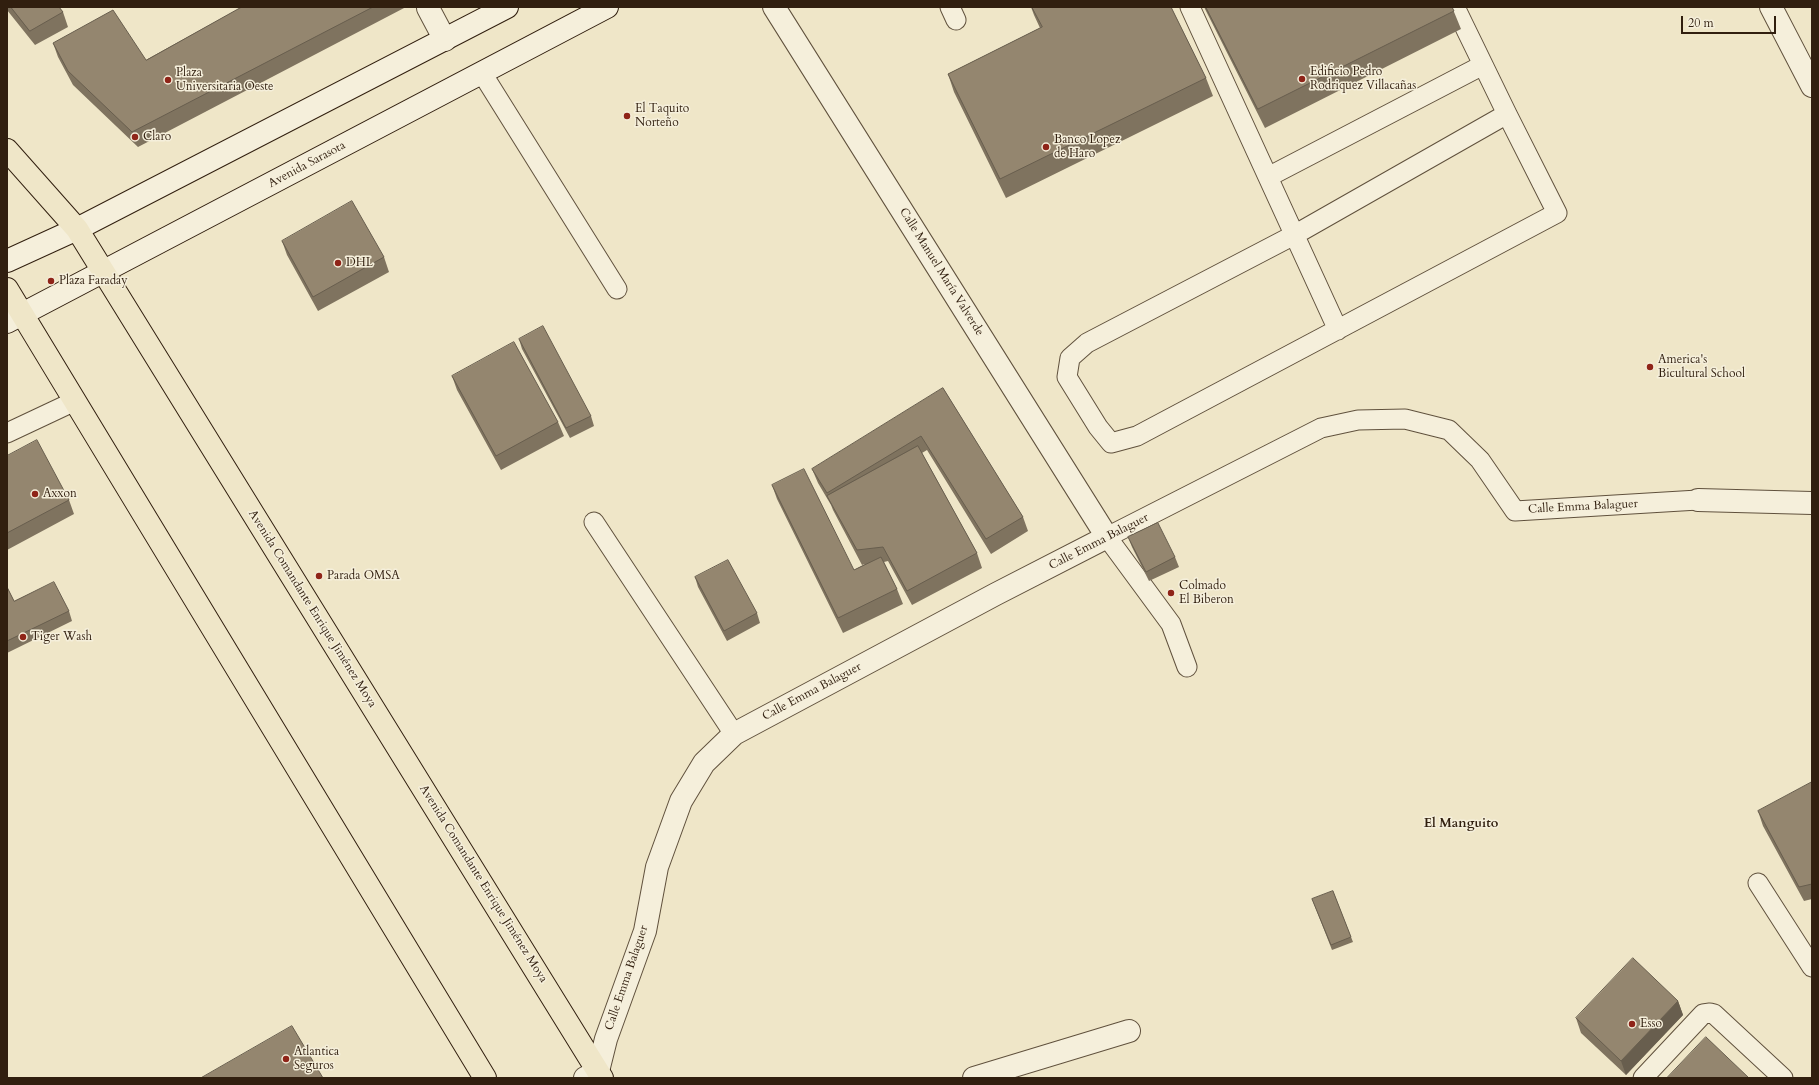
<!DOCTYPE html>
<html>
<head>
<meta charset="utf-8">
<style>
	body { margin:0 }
	#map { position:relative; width:1819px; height:1085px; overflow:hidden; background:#efe6c8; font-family:Cardo,serif }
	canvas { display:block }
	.frame { position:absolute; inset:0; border:8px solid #311f0f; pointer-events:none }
	.scale { position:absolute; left:1681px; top:16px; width:95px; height:18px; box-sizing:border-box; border:2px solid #311f0f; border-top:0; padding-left:5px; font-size:12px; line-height:14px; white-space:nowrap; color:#311f0f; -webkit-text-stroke:3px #f5efdb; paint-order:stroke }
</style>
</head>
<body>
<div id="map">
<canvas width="1819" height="1085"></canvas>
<div class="frame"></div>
<div class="scale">20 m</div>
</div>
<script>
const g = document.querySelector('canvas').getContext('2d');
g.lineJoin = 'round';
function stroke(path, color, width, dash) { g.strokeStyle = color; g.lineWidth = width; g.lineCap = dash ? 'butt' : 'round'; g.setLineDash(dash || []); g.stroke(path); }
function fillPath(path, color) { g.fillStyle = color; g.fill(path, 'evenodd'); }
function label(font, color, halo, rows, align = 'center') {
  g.font = font + ' Cardo,serif'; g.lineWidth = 3; g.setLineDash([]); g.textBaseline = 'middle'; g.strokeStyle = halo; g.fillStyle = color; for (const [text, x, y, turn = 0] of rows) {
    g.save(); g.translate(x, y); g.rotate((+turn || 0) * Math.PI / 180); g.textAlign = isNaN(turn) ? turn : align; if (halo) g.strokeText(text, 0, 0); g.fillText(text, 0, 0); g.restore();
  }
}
const service = new Path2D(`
	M950,7L956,20
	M1190,7L1338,330
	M1455,7L1507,114L1557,213L1137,436L1111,443L1098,427L1067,377L1070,358L1087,343L1296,234L1507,114
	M482,73L617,289
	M1268,177L1483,65
	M7,433L75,401
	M594,522L734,734
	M1187,667L1171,624L1107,537L1321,428L1358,420L1405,419L1449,430L1480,460L1515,511L1698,500
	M1758,883L1812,967
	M1643,1078L1703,1014L1710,1013L1714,1014L1783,1078`);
const minor = new Path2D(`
	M1771,7L1812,86
	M428,8L445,40
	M1698,500L1812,503
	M585,1078L598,1071L606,1039L645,931L657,867L681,801L704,763L734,734L996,594L1107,537L774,7
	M974,1078L1129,1031`);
const secondary = new Path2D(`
	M7,261L77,229L507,7
	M7,322L607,7`);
const primary = new Path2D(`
	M7,150L77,229L602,1078
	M7,289L485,1078`);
stroke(service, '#60513d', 21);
stroke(minor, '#60513d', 24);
stroke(secondary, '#311f0f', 24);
stroke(primary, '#311f0f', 24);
stroke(service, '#f5efdb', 19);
stroke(minor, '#f5efdb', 22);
stroke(secondary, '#f5efdb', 22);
stroke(primary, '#efe6c8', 22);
fillPath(new Path2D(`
	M7,7H59L63,12L68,27L35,45L7,10Z
	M242,7H406L138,147L73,85L58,57L53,43L146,60Z
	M1031,7H1171L1206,78L1213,96L1006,198L954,92L948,74L1040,28L1034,15Z
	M1204,7H1452L1461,29L1265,128Z
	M282,241L384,257L389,272L318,311L287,255Z
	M519,339L591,416L594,426L570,438L522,349Z
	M452,376L558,422L564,436L501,470L457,390Z
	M943,388L1023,517L1028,531L991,554L927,450L922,453L977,553L982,568L912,605L888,561L884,562L897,589L903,604L843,633L777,499L772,485L854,570L865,564L862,565L833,510L831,505L818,483L812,469Z
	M7,456L69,500L74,514L7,550Z
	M1128,537L1175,557L1179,567L1149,581L1132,547Z
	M695,577L757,613L760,623L727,641L698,587Z
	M7,587L14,601L69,611L72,621L7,653Z
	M1812,782V899L1804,901L1763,826L1758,811Z
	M1333,891L1353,942L1332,950L1312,899Z
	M1678,1001L1683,1015L1626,1075L1581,1033L1576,1018Z`), '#7f735f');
fillPath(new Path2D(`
	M1678,1001L1683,1015L1626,1075L1621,1061Z`), '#685e4e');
const building = new Path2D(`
	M11,7H59L63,12L30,31Z
	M242,7H373L132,132L68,71L53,43L113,10L146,60Z
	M1032,7H1171L1206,78L1000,179L948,74L1042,27Z
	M1206,7H1452L1454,11L1258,109Z
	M352,201L384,257L313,297L282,241Z
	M543,326L591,416L566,428L519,339Z
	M514,342L558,422L496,456L452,376Z
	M943,388L1023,517L986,539L921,436L827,493L812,469Z
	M37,440L69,500L7,533V456Z
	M918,446L977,553L907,591L883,547L857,550L827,496Z
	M804,469L854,570L881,557L897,589L838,618L772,485Z
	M1158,523L1175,557L1146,572L1128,537Z
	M728,560L757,613L724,631L695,577Z
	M54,582L69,611L7,641V587L14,601Z
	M1812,782V884L1799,887L1758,811Z
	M1333,891L1351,937L1331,945L1312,899Z
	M1633,958L1678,1001L1621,1061L1576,1018Z
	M292,1026L323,1078H201Z
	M1706,1037L1749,1078H1667Z`);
fillPath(building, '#94866f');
stroke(building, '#685e4e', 1);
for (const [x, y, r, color] of [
	[1302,79,4,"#8f2418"],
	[168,80,4,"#8f2418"],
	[627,116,4,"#8f2418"],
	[135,137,4,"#8f2418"],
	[1046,147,4,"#8f2418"],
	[338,263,4,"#8f2418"],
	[51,281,4,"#8f2418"],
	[1650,367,4,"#8f2418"],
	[35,494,4,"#8f2418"],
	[319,576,4,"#8f2418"],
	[1171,593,4,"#8f2418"],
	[23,637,4,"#8f2418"],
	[1632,1024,4,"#8f2418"],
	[286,1059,4,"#8f2418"]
]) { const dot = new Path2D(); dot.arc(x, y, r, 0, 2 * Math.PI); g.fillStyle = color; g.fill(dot); stroke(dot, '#f5efdb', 1.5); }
label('12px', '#311f0f', '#f5efdb', [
	["Edificio Pedro",1310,72],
	["Rodriquez Villacañas",1310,86],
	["Plaza",176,73],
	["Universitaria Oeste",176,87],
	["El Taquito",635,109],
	["Norteño",635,123],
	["Claro",143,137],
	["Banco Lopez",1054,140],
	["de Haro",1054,154],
	["DHL",346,263],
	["Plaza Faraday",59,281],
	["America's",1658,360],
	["Bicultural School",1658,374],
	["Axxon",43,494],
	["Parada OMSA",327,576],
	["Colmado",1179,586],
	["El Biberon",1179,600],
	["Tiger Wash",31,637],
	["Esso",1640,1024],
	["Atlantica",294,1052],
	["Seguros",294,1066]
], 'left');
label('12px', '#311f0f', '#f5efdb', [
	["Avenida Sarasota",307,165,-28],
	["Calle Manuel María Valverde",941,272,58],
	["Calle Emma Balaguer",1583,507,-3],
	["Calle Emma Balaguer",1099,542,-27],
	["Avenida Comandante Enrique Jiménez Moya",312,609,58],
	["Calle Emma Balaguer",812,692,-28],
	["Avenida Comandante Enrique Jiménez Moya",483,884,58],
	["Calle Emma Balaguer",627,978,-71]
]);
label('bold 13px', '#311f0f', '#f5efdb', [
	["El Manguito",1461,824]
]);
</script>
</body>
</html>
